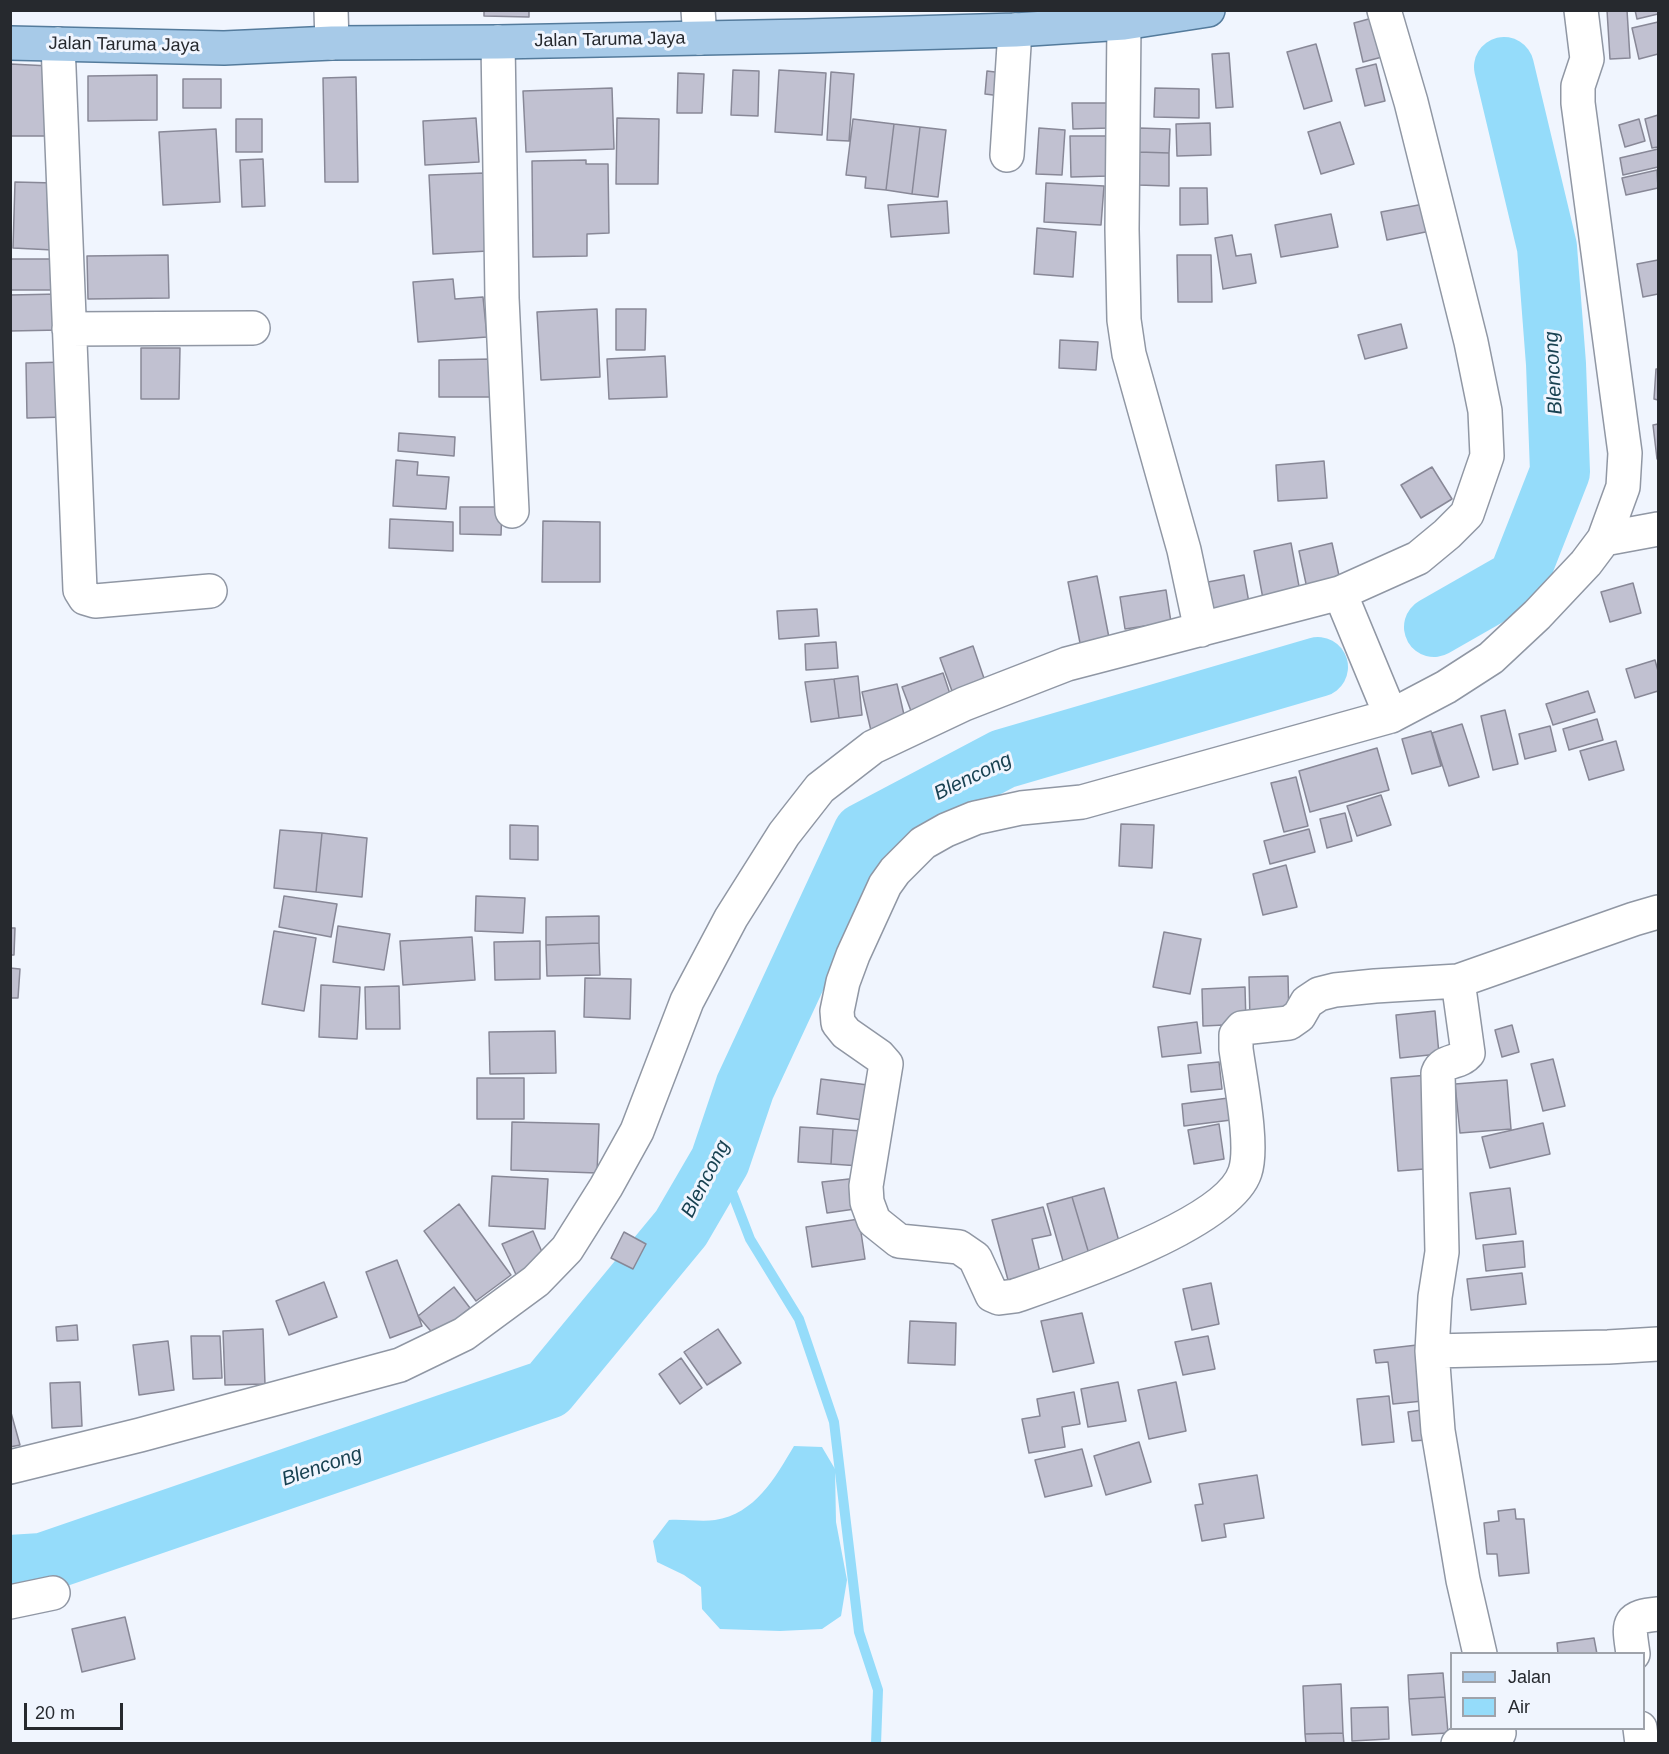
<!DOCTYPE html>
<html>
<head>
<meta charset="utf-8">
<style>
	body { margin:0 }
	#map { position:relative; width:1669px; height:1754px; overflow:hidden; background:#f0f5fe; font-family:Helvetica,sans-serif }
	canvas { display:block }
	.frame { position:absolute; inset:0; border:12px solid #26292e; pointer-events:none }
	.legend { position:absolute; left:1450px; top:1652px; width:195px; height:78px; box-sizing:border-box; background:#f0f5fe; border:2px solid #9fa3ab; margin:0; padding:8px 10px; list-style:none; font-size:18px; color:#26292e }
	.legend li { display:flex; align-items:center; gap:12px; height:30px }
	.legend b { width:30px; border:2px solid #9fa3ab }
	.scale { position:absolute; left:24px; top:1703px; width:99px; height:27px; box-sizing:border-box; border:3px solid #26292e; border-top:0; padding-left:8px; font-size:18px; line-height:21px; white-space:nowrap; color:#26292e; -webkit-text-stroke:4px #f0f5fe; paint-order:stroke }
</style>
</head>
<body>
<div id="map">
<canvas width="1669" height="1754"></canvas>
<div class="frame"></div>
<ul class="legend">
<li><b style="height:8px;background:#a7cae8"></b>Jalan</li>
<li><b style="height:16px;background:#95dcfa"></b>Air</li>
</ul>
<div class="scale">20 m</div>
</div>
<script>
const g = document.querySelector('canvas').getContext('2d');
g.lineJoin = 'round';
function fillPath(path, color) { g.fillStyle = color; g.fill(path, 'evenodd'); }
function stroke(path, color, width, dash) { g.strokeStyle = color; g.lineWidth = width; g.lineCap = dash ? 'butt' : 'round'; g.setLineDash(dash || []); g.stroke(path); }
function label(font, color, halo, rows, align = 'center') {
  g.font = font + ' Helvetica,sans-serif'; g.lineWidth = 6; g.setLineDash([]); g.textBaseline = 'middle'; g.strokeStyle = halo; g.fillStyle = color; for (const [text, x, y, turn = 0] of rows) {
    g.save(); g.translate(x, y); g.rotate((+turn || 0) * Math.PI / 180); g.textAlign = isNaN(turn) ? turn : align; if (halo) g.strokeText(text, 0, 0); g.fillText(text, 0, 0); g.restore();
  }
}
fillPath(new Path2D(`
	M794,1446L822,1447L835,1469L836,1522L847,1580L841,1616L822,1629L780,1631L720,1629L702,1609L701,1587L684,1575L657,1562L653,1541L669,1520C684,1519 701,1522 715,1520C755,1514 775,1478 794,1446Z`), '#95dcfa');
stroke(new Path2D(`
	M720,1161L750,1239L799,1319L834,1422L859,1632L878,1690L876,1744`), '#95dcfa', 10);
stroke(new Path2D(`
	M1434,627L1518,579L1560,472L1556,364L1547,247L1504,67
	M10,1565L42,1563L548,1389L681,1228L720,1161L745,1087L863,833L1003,759L1318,667`), '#95dcfa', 60);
const building = new Path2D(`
	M484,10H529V17L484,16Z
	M1607,10H1627L1630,58L1610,59Z
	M1635,10H1658V14L1637,19Z
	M1376,17L1386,56L1363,62L1354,23Z
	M1658,22V54L1639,59L1632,28Z
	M1316,44L1332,101L1304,109L1287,52Z
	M1229,53L1233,107L1216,108L1212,54Z
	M10,64L50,66L49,136H10Z
	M1376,64L1385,101L1365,106L1356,69Z
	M733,70L759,71L758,116L731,115Z
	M779,70L826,73L822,135L775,132Z
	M987,71L1003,73L1001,96L985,94Z
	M831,72L854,74L849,141L827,140Z
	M678,73L704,74L702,113H677Z
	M157,75V120L88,121V76Z
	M356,77L358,182H325L323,78Z
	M183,79H221V108H183Z
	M612,88L614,149L526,152L523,91Z
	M1155,88L1199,89V118L1154,117Z
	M1072,103H1110V128L1073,129Z
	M1658,115V147L1652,148L1645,119Z
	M476,118L479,162L425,165L423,121Z
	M617,118L659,119L658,184H616Z
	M236,119H262V152H236Z
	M853,119L894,124L886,190L865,188L866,177L846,175Z
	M1639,119L1645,141L1625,147L1619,125Z
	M1340,122L1354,164L1321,174L1308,132Z
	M1210,123L1211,155L1177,156L1176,124Z
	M894,124L920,127L912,194L886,190Z
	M920,127L946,130L938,197L912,194Z
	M1039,128L1065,130L1062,175L1036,174Z
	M1139,128L1170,129L1169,153L1139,152Z
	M216,129L220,202L163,205L159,132Z
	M1070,136H1109V176L1071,177Z
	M1658,149V167L1623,175L1620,158Z
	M1139,152L1169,153V186L1138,185Z
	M263,159L265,206L242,207L240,160Z
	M586,160V164H608L609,233L587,234V256L533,257L532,161Z
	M1657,170L1658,188L1626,195L1622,178Z
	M484,173L488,251L433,254L429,175Z
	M15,182L55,183L53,250L13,248Z
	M1046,183L1104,186L1101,225L1044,222Z
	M1180,188H1207L1208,224L1180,225Z
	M947,201L949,233L891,237L888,205Z
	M1429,203L1435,230L1387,240L1381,212Z
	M1331,214L1338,247L1281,257L1275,225Z
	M1037,228L1076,232L1073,277L1034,274Z
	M1232,235L1236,256L1251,254L1256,283L1223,289L1215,238Z
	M168,255L169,298L88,299L87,256Z
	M1177,255H1211L1212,302H1178Z
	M10,259H64L63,290H10Z
	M1658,260V294L1643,297L1637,264Z
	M453,279L455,299L483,297L487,337L418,342L413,282Z
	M60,294V330L10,331V295Z
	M597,309L600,377L541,380L537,312Z
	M616,309H646L645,350H616Z
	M1401,324L1407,348L1365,359L1358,335Z
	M1060,340L1098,342L1096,370L1059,368Z
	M141,348H180L179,399H141Z
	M665,356L667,397L609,399L607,359Z
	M493,359L494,397H439V360Z
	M66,362L67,417L27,418L26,363Z
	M1656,369H1658V400L1654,399Z
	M1658,424V459H1657L1653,425Z
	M399,433L455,437L454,456L398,451Z
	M396,460L418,462L417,475L449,477L446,509L393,506Z
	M1324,461L1327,498L1278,501L1276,465Z
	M1432,467L1452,499L1421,518L1401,485Z
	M460,507H502L501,535L460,534Z
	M390,519L453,522V551L389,548Z
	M543,521L600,522V582H542Z
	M1291,543L1301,597L1264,604L1254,551Z
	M1332,543L1341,585L1308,593L1299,551Z
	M1244,575L1251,614L1216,621L1208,582Z
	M1097,576L1111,648L1082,653L1068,582Z
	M1633,583L1641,613L1610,622L1601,592Z
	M1166,590L1171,622L1125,629L1120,597Z
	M817,609L819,636L779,639L777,611Z
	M836,642L838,668L806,670L805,644Z
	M973,646L988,690L956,702L940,658Z
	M1655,660L1658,671V691L1635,698L1626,669Z
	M943,673L951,697L911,711L902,687Z
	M858,676L862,715L839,718L834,679Z
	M834,679L839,718L811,722L805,682Z
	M897,684L907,728L872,735L862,692Z
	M1588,691L1595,712L1553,725L1546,704Z
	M1505,710L1518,764L1493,770L1481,716Z
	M1597,719L1603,740L1569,750L1563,729Z
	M1462,724L1479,777L1449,786L1432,733Z
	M1550,726L1556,751L1525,759L1519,734Z
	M1431,731L1441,766L1412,774L1402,739Z
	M1616,741L1624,770L1589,780L1580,751Z
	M1377,748L1389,790L1310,812L1299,771Z
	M1296,777L1308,826L1284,832L1271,783Z
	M1381,795L1391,825L1357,836L1347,806Z
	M1345,813L1352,841L1327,848L1320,819Z
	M1121,824L1154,825L1152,868L1119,866Z
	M510,825L538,826V860L510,859Z
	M1309,829L1315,852L1270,864L1264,841Z
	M280,830L322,833L316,892L274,888Z
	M322,833L367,838L362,897L316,892Z
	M1286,865L1297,907L1263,915L1253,874Z
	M284,896L337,904L331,937L279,927Z
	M476,896L525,898L523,933L475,931Z
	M599,916V943L546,945V917Z
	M338,926L390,934L384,970L333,962Z
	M10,928H15L14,955H10Z
	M274,931L316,938L304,1011L262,1004Z
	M1164,932L1201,939L1190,994L1153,987Z
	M472,937L475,980L403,985L400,941Z
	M540,941V979L495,980L494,942Z
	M599,943L600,975L547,976L546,945Z
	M10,968L20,969L18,998H10Z
	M1288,976L1289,1020L1250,1021L1249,977Z
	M585,978L631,979L630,1019L584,1017Z
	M321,985L360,987L357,1039L319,1037Z
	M399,986L400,1029H366L365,987Z
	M1245,987L1246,1024L1203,1026L1202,989Z
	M1435,1011L1439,1054L1400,1058L1396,1015Z
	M1197,1022L1201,1053L1162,1057L1158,1027Z
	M1512,1025L1519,1052L1502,1057L1495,1030Z
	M555,1031L556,1073L490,1074L489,1032Z
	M1553,1059L1565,1106L1543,1111L1531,1064Z
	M1219,1062L1222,1089L1191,1092L1188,1065Z
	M1429,1075L1437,1168L1398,1171L1391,1078Z
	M477,1078H524V1119H477Z
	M821,1079L868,1085L863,1120L817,1114Z
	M1507,1080L1511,1129L1460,1133L1455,1084Z
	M1236,1097L1239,1119L1184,1126L1182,1104Z
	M512,1122L599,1124L597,1173L511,1170Z
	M1543,1123L1550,1154L1490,1168L1482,1137Z
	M1219,1124L1224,1159L1194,1164L1188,1130Z
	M800,1127L833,1129L831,1164L798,1162Z
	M833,1129L862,1131L860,1166L831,1164Z
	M492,1176L548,1179L545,1229L489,1226Z
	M858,1178L862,1208L827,1213L822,1182Z
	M1104,1188L1120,1245L1089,1254L1072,1197Z
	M1510,1188L1516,1234L1476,1239L1470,1193Z
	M1072,1197L1089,1254L1063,1261L1047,1204Z
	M459,1204L511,1275L476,1301L424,1231Z
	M1043,1207L1051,1235L1032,1239L1040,1272L1008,1280L992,1220Z
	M859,1219L865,1259L812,1267L806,1227Z
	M533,1231L548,1266L518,1279L502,1244Z
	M624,1232L646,1244L633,1269L611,1258Z
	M1523,1241L1525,1267L1486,1271L1483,1245Z
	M397,1260L422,1326L390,1338L366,1272Z
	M1522,1273L1526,1304L1471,1310L1467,1279Z
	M324,1282L337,1317L289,1335L276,1301Z
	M1211,1283L1219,1324L1192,1330L1183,1289Z
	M454,1287L470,1308L435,1336L418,1316Z
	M1082,1313L1094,1363L1053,1372L1041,1321Z
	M910,1321L956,1323L955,1365L908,1363Z
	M77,1325L78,1340L57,1341L56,1327Z
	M263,1329L265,1384L225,1385L223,1331Z
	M718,1329L741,1363L707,1385L684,1352Z
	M191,1336H220L222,1378L193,1379Z
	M1208,1336L1215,1369L1183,1375L1175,1342Z
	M168,1341L174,1390L139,1395L133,1345Z
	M1417,1345L1423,1401L1393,1404L1388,1362L1376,1363L1374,1350Z
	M681,1358L702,1388L680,1404L659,1374Z
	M80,1382L82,1426L52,1428L50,1383Z
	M1118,1382L1126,1421L1088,1427L1081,1389Z
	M1176,1382L1186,1431L1149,1439L1138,1390Z
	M1074,1392L1080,1424L1062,1427L1065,1447L1029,1453L1022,1419L1040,1416L1037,1399Z
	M1389,1396L1394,1442L1362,1445L1357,1399Z
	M10,1409L20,1445L10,1447Z
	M1422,1410L1426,1440L1412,1441L1408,1412Z
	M1139,1442L1151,1482L1106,1495L1094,1456Z
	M1082,1449L1092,1486L1045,1497L1035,1460Z
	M1257,1475L1264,1518L1224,1524L1226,1537L1202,1541L1195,1505L1203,1504L1199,1484Z
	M1515,1509L1516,1519H1524L1529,1573L1499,1576L1497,1554H1487L1484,1523L1499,1521L1498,1511Z
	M125,1617L135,1659L82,1672L72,1629Z
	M1594,1638L1597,1654H1558L1557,1643Z
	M1443,1673L1445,1697L1409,1699L1408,1675Z
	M1341,1684L1343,1733L1305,1734L1303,1686Z
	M1445,1697L1448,1733L1412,1735L1409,1699Z
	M1388,1707L1389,1739L1352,1741L1351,1708Z
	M1343,1733L1344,1744H1306L1305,1734Z`);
fillPath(building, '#c1c1d1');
stroke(building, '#888897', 1.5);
const minor = new Path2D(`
	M331,10L332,43
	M698,10L700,38
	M1581,10L1587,59L1578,86V103L1625,453L1623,487L1604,539L1586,563L1537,615L1491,658L1446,687L1391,716L1082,802L1021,808L975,818L946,830L923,843L895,871L885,885L853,955L843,982L837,1011L838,1023L846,1033L879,1056L886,1064L866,1186L867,1202L874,1221L899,1241L959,1247L975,1258L992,1295L999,1298L1015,1296C1067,1278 1228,1224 1245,1172C1254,1146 1240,1079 1236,1049V1035L1242,1028L1289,1023L1299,1016L1307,1002L1319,994L1335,990L1375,986L1458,981L1634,919L1658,912
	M1124,23L1122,229L1124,320L1129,354L1184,550L1201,630
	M498,42L502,298L512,511
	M58,44L80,590L85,598L95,601L210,591
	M1007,155L1015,30
	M69,329L253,328
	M1604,539L1658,529
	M1340,593L1391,716
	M1458,981L1468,1053C1459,1064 1443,1059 1438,1073L1442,1252L1435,1297L1432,1351L1438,1431L1463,1580L1480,1654
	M1432,1351L1608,1347L1658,1344
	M10,1467L140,1435L400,1365L464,1334L536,1281L567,1249L606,1187L637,1131L687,1001L731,918L784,834L820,788L873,747L964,704L1067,664L1340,593L1418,558L1447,534L1467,514L1487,456L1485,411L1471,342L1411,102L1384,10
	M10,1602L53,1593
	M1633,1654C1629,1624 1625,1617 1658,1614
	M1640,1728L1642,1744
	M1458,1744L1499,1733`);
const major = new Path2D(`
	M10,43L224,48L332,43L498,42L806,36L1015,30L1124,23L1208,10`);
stroke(minor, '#9097a4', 36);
stroke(major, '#547b9c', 36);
stroke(minor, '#fff', 33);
stroke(major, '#a7cae8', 33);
label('18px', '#26292e', '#f0f5fe', [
	["Jalan Taruma Jaya",610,40,-1],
	["Jalan Taruma Jaya",124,45,1]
]);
label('italic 20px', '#184151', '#f0f5fe', [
	["Blencong",1554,373,-93],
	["Blencong",973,777,-26],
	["Blencong",706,1179,-63],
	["Blencong",322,1467,-19]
]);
</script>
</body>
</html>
